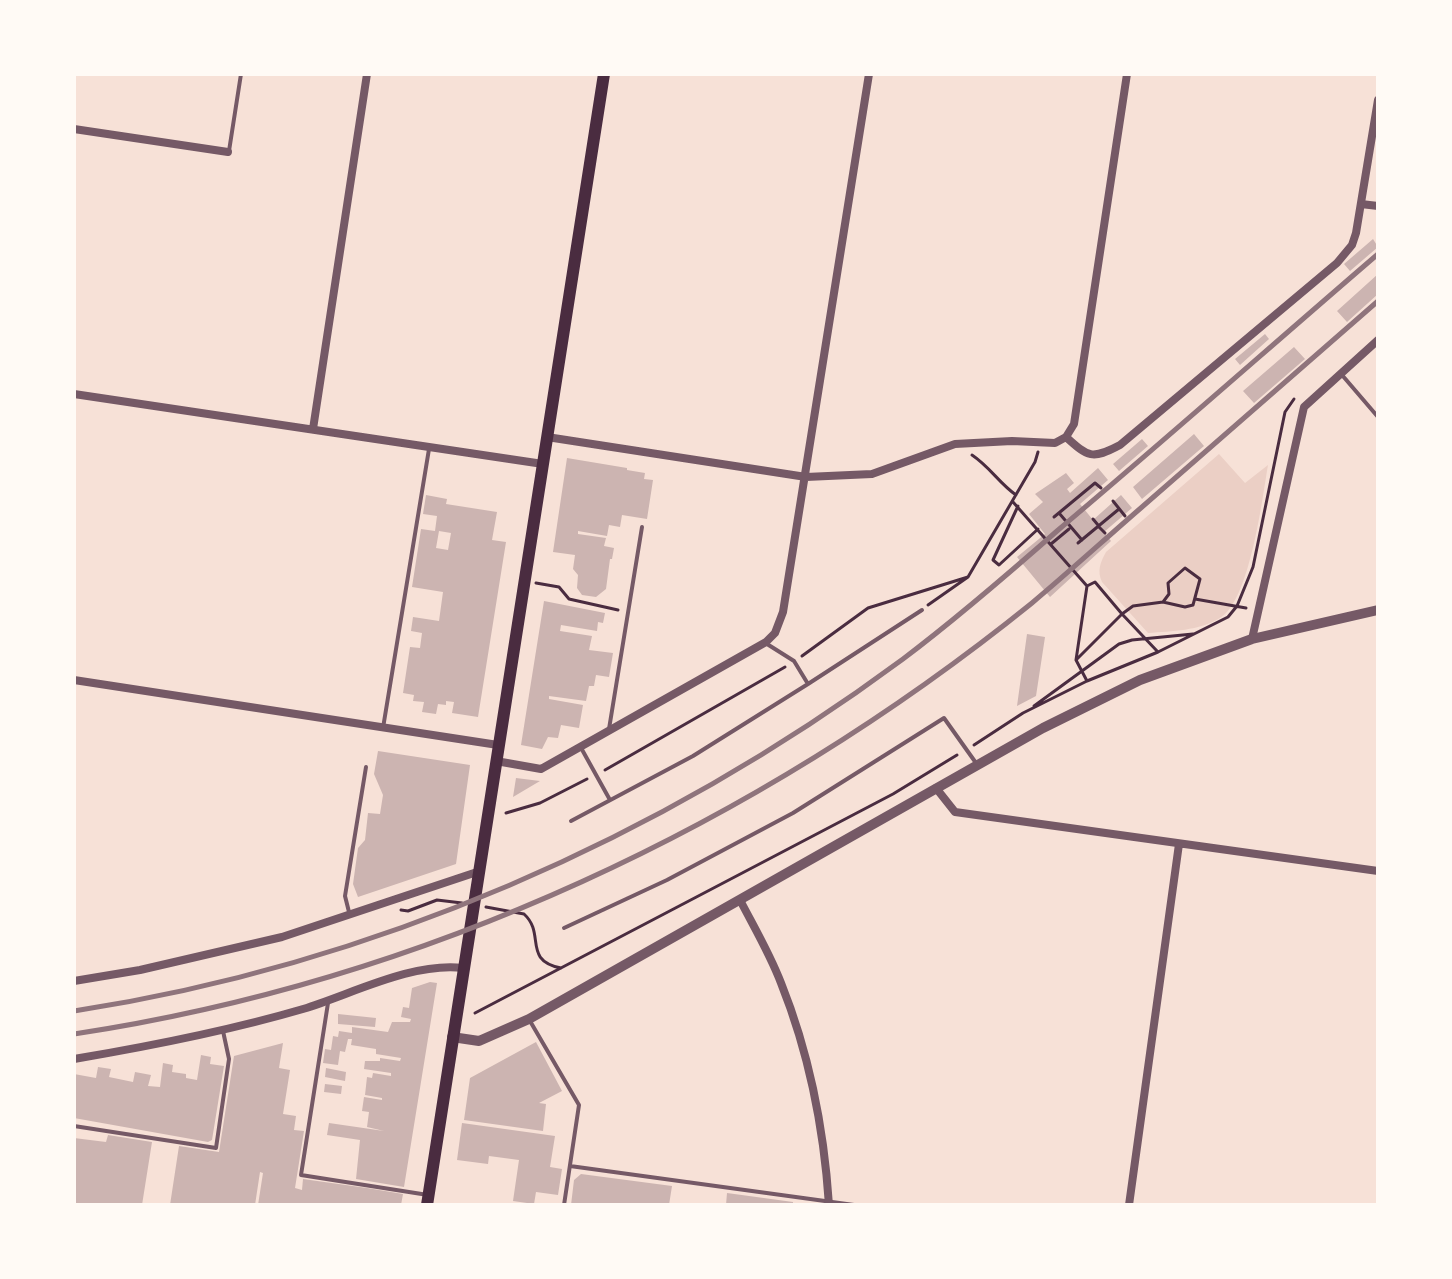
<!DOCTYPE html>
<html>
<head>
<meta charset="utf-8">
<style>
	body { margin:0 }
	#map { position:relative; width:1452px; height:1279px; overflow:hidden; background:#f7e1d7; font-family:Georgia,serif }
	canvas { display:block }
	.frame { position:absolute; inset:0; border:76px solid #fffaf5; pointer-events:none }
</style>
</head>
<body>
<div id="map">
<canvas width="1452" height="1279"></canvas>
<div class="frame"></div>
</div>
<script>
const g = document.querySelector('canvas').getContext('2d');
g.lineJoin = 'round';
function fillPath(path, color) { g.fillStyle = color; g.fill(path, 'evenodd'); }
function stroke(path, color, width, dash) { g.strokeStyle = color; g.lineWidth = width; g.lineCap = dash ? 'butt' : 'round'; g.setLineDash(dash || []); g.stroke(path); }
fillPath(new Path2D(`
	M1219,454L1245,483L1268,465C1262,500 1250,600 1220,618C1199,631 1172,631 1148,633L1102,582C1097,571 1100,563 1106,552Z`), '#ebcfc5');
fillPath(new Path2D(`
	M1373,239L1378,247L1350,271L1344,264Z
	M1378,274V294L1347,322L1337,311Z
	M1265,334L1269,339L1240,365L1235,359Z
	M1294,347L1305,359L1254,403L1243,391Z
	M1194,434L1204,446L1142,499L1133,487Z
	M1142,439L1148,446L1119,471L1113,464Z
	M567,458L627,468V470L645,473L644,479L653,480L647,519L622,515L620,527L609,525L607,536L578,531V534L606,538L604,546L614,548L612,559H610L606,589L596,597L582,595L577,588L578,575L573,569L575,555L553,552Z
	M1098,468L1108,480L1080,504L1093,520L1121,495L1132,508L1104,532L1111,541L1050,597L1017,557L1045,534L1029,514L1043,502L1035,494L1066,473L1074,483L1067,489L1070,493Z
	M426,495L447,499L446,504L497,512L492,540L506,542L478,717L452,713L454,702L446,701V705L438,704L436,714L422,712L424,702L413,701L414,695L403,693L410,647L420,648L422,633L411,631L413,617L439,621L443,592L412,587L421,529L435,531L437,516L423,514ZM439,531L451,533L448,550L436,548Z
	M544,601L605,613L603,623L598,622L597,631L561,625L560,631L592,636L589,650L613,653L609,677L596,675L594,686H589L586,701L549,696V699L583,705L579,728L561,725L558,738L548,737L542,749L521,745Z
	M1027,634L1045,637L1036,696L1017,706Z
	M378,751L470,765L456,864L358,897L353,884L358,848L365,840L368,813L380,814L383,795L374,774Z
	M516,778L540,781L513,797Z
	M430,982L437,983L404,1187L356,1179L360,1140L327,1135L329,1123L384,1131L367,1127L369,1112L362,1111L364,1097L382,1100V1098L365,1095L367,1077L372,1078L373,1073L391,1076V1073L364,1069L365,1061H380V1058L400,1061L401,1058L376,1054V1049L351,1045L352,1039H348L345,1052L340,1051L338,1065L323,1063L325,1049L331,1050L333,1036L338,1037L339,1031L352,1033V1027L388,1032L392,1022H410L411,1019L401,1017L403,1007L409,1008L412,988Z
	M338,1014L376,1018L375,1027L338,1024Z
	M536,1042L562,1091L539,1103L546,1104L543,1131L464,1120L470,1078Z
	M283,1043L279,1068L290,1070L283,1114L296,1116L294,1130L304,1131L295,1188L302,1190L303,1179L367,1188L403,1194L401,1205H258L263,1173L260,1172L255,1205H170L179,1146L219,1152L234,1056Z
	M201,1055L211,1057L210,1064L224,1066L212,1140L208,1142L74,1118V1074L96,1078L98,1067L111,1069L109,1077L133,1082L135,1072L151,1075L148,1086L160,1087L163,1063L173,1065L172,1072L186,1074V1078L197,1080Z
	M326,1068L346,1072L345,1081L325,1077Z
	M325,1084L342,1086L341,1094L324,1092Z
	M462,1123L555,1136L550,1167L562,1169L558,1195L536,1192L534,1204L513,1201L519,1160L489,1156L488,1164L457,1160Z
	M108,1135L152,1142L142,1205H74V1138L106,1142Z
	M581,1174L672,1186L669,1205H571L574,1180Z
	M727,1193L793,1202V1205H726Z`), '#ccb4b1');
stroke(new Path2D(`
	M972,455C990,467 999,483 1016,495
	M1113,501L1125,516
	M1013,502L1087,586
	M1018,506L993,560L999,565L1038,529
	M1059,513L1082,540
	M1054,517L1095,483L1101,488
	M1093,519L1098,525
	M1098,526L1105,533
	M1078,543L1119,509
	M1051,544L1069,529
	M536,583L559,587L569,599L618,610
	M1195,599L1246,608
	M928,605L968,577L1035,462L1038,452
	M1157,651L1122,614L1133,606L1163,602L1169,594L1168,583L1185,568L1200,579L1193,605L1185,607L1163,602
	M802,656L868,608L968,577
	M1076,660L1122,614L1095,582L1087,586L1076,660L1087,681
	M1034,706L1119,644L1132,640L1193,634
	M974,745L1023,713L1087,681L1158,652L1228,617L1237,606L1253,567L1285,412L1294,399
	M605,770L785,667
	M506,813L540,803L587,779
	M486,907L524,914C546,934 522,960 561,968
	M401,910L408,911L437,900L462,903
	M475,1013L893,794L957,755`), '#4a2c40', 3);
stroke(new Path2D(`
	M229,151L241,74
	M1342,375L1378,417
	M808,684L922,610
	M383,728L429,449
	M609,729L642,527
	M580,746L610,800
	M571,821L693,756L808,684L794,661L767,644
	M349,912L345,896L366,767
	M564,928L667,880L793,813L944,718L976,763
	M328,1003L301,1175L428,1195
	M530,1021L579,1105L564,1205
	M74,1126L216,1148L229,1059L223,1031
	M570,1166L854,1205`), '#755966', 4);
stroke(new Path2D(`
	M74,129L228,152
	M1361,204L1378,206
	M74,394L543,464
	M313,429L367,74
	M547,437L806,477L872,474L955,444L1012,441L1055,443L1066,437L1074,424L1127,74
	M1066,437C1088,457 1092,460 1120,445L1337,263L1352,245L1356,233L1378,100
	M1252,639L1304,407L1378,340
	M74,680L498,745
	M496,761L541,769L766,642L775,633L783,612L869,74
	M936,788L955,812L1378,871
	M740,900C754,927 770,954 781,983C809,1053 824,1129 829,1205
	M74,981L140,970L282,937L477,872
	M74,1059C151,1046 228,1031 303,1009C352,994 412,962 463,968
	M1129,1205L1179,844`), '#755966', 8);
stroke(new Path2D(`
	M452,1037L479,1041L529,1019L1043,728L1140,680L1252,639L1378,610`), '#755966', 10);
stroke(new Path2D(`
	M427,1205L604,74`), '#4a2c40', 12);
stroke(new Path2D(`
	M74,1011C373,965 660,839 903,659C956,619 1007,575 1057,531C1165,440 1271,346 1378,254
	M74,1034C425,981 757,825 1032,603C1069,572 1105,539 1142,507C1220,439 1299,370 1378,301`), '#8f747c', 5);
</script>
</body>
</html>
